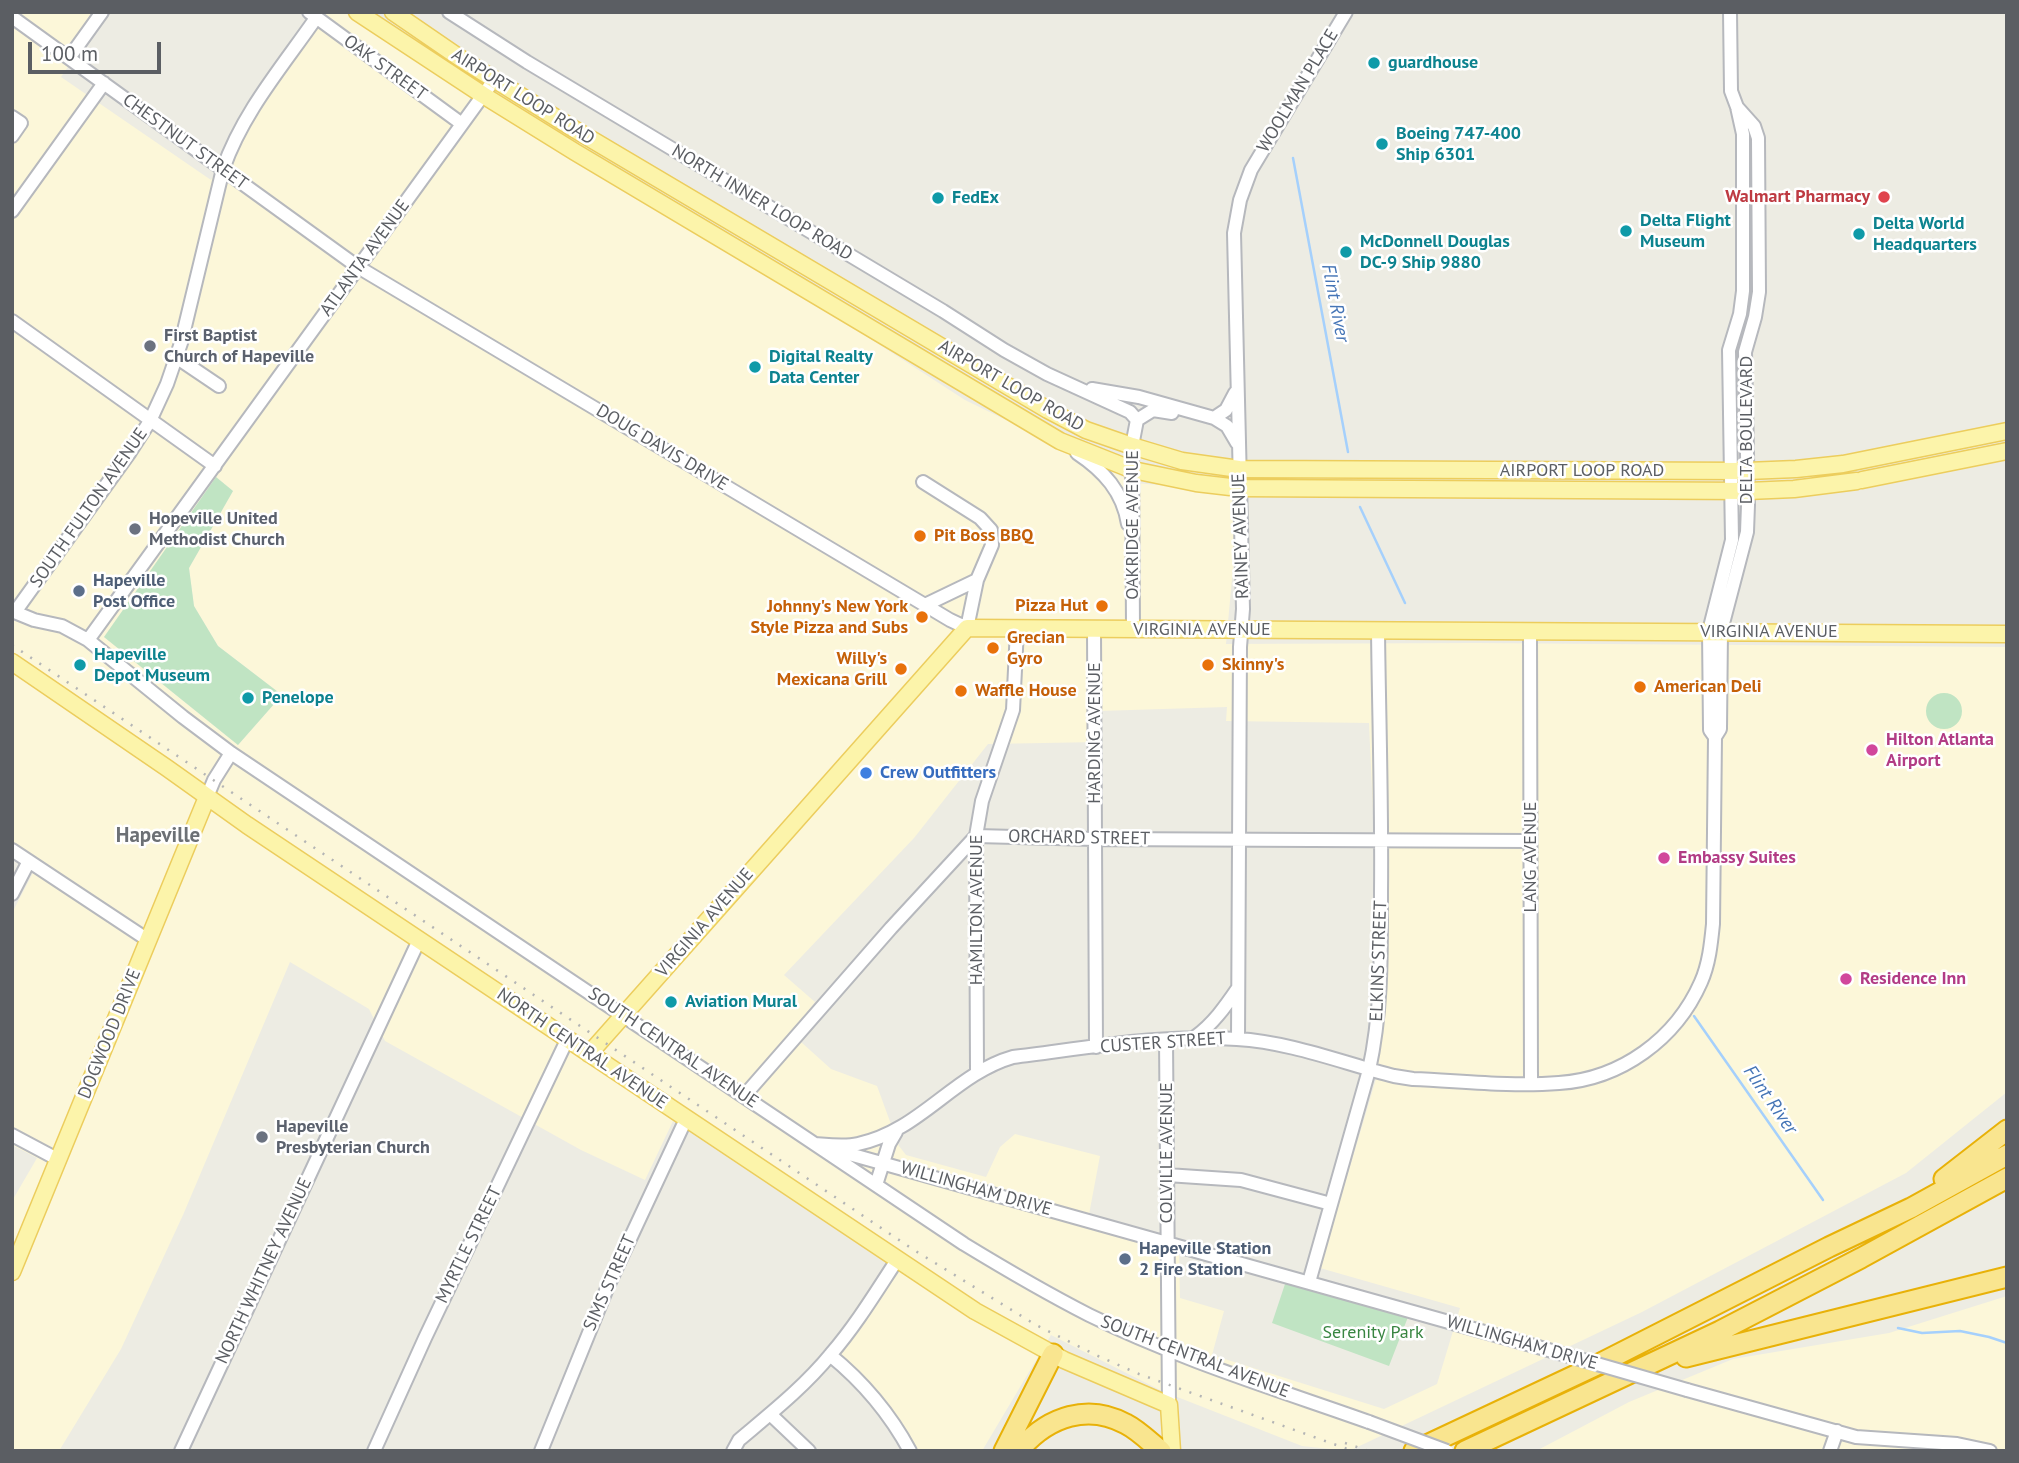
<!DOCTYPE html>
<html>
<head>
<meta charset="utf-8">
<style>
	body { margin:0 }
	#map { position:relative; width:2019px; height:1463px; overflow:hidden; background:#edece3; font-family:"PT Sans",sans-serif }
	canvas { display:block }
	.frame { position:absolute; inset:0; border:14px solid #5b5e63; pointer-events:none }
	.scale { position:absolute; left:28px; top:42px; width:133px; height:32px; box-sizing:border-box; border:4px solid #5b5e63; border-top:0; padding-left:9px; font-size:21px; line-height:24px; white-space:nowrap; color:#5b5e63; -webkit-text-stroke:5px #fff; paint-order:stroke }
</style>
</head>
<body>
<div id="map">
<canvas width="2019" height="1463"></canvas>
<div class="frame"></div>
<div class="scale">100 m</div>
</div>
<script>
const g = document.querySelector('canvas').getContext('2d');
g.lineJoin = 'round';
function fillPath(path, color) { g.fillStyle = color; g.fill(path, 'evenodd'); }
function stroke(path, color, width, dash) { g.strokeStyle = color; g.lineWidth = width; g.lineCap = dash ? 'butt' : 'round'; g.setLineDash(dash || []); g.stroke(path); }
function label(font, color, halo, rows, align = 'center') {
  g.font = font + ' "PT Sans",sans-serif'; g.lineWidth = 5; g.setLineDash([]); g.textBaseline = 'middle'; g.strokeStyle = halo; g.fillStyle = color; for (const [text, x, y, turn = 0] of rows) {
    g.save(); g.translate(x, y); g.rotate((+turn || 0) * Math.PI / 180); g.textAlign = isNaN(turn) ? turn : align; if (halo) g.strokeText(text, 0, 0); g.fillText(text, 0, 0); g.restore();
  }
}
fillPath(new Path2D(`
	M12,12H105L61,77L211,180L327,12H365L965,400L1135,483L1240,492L1226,644L1475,643L2007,647V1092L1906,1173L1642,1312L1349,1451L1302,1446L1162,1391L1051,1335L982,1451H908L829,1347L888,1261L674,1119L645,1180L581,1150L385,1041L369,1009L290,962L183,1215L121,1349L59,1451H12V1201L37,1158L12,1145V913L35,869L12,854ZM216,477L233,491L189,568L194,606L218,646L282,695L238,745L104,637ZM1227,707L1226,721L1369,723L1379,945L1376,1079L1320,1268L1460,1308L1437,1384L1384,1409L1212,1355L1224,1311L1180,1298L1179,1251L1087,1225L1100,1156L1015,1134L1000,1147L986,1177L906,1155L899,1146L877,1086L831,1069L791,1033L815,1002L784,975L914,838L988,744L1099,742V711Z
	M2007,1296V1451H1536L1629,1402L1733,1359L1889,1333Z`), '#fcf7d9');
fillPath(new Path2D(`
	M216,477L233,491L189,568L194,606L218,646L282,695L238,745L104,637Z
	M1926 711a18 18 0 1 1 36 0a18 18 0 1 1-36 0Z
	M1286,1281L1408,1317L1389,1366L1272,1323Z`), '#c0e4c3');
stroke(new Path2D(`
	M1293,158L1348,452
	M1360,507L1405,603
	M1694,1016L1823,1200
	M1898,1328L1922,1333L1960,1331L1989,1337L2007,1343`), '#a5d0fc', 2.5);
const minor = new Path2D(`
	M309,12L462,124
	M449,12L527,62L943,311L1004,350L1047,374L1130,412L1137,420
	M12,17L358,267L950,620L967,628L977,580L992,545L991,530L980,518L923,482
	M69,58L102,12
	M12,117L21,123L12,136
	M12,211L104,83
	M12,321L215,466
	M176,357L219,386
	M1092,389L1139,397L1214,418L1227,426L1237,443
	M1214,418L1226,410L1235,393
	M1137,420L1153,410L1172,413
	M1077,453C1104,471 1123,492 1128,524
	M925,605L977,580
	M12,611L34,620L62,626L88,640L183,717L231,753L964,1244C1005,1269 1046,1293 1089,1315C1178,1359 1276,1389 1369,1422
	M15,612L130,452L150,421L167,384L181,343L223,169C243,112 282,67 316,18
	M1094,630L1096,1047
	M1133,630L1132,446L1137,420
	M1530,631L1531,1083
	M88,640L494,80
	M1715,737L1710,730L1709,631L1732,540L1729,350L1740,314L1743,291V134L1737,107L1731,91L1730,12
	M207,797L214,780L231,753
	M12,850L148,940
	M12,894L29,861
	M1195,1037C1213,1024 1225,1007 1238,988
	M1238,1039L1240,647L1243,609L1234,233L1240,200L1251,170L1346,12
	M1166,1040L1169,1405
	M977,1071L976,836L982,801L1013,710L1017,629
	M744,1096L891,928L976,836L1095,839L1530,841
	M12,1135L59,1160
	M815,1144C829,1145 845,1147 858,1144C920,1131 954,1074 1013,1057C1087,1048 1163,1034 1237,1039C1290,1042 1343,1063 1394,1076L1413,1079C1461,1081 1511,1087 1559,1083C1621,1079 1676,1039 1701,982C1709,964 1711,944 1713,924L1715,737L1720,729L1721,631L1747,532L1748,505L1745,352L1755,317L1759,292L1758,138L1754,126L1737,107
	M835,1150L1538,1347
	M1167,1175L1241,1180L1331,1204
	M876,1185L889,1144L896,1132
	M1309,1282L1369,1070C1382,1011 1381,953 1381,893C1382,806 1379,718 1378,631
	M830,1355C862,1381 890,1414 910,1451
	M1687,1390L1856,1437L1957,1444L1990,1451
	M770,1414L809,1451
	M181,1451L419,940
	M374,1451L425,1338L567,1040
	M541,1451L608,1286L686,1119
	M733,1451L739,1440C771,1413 804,1387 831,1354C856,1325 876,1292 897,1260
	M1830,1451L1837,1431`);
const major = new Path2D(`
	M357,12L483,95L575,152L1060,441L1133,470L1196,483L1239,488L1748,491L1794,489L1857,481
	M393,12L460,58L574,129L1048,410L1086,430L1132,446L1182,461L1239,469L1747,471L1796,469L1843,464L2007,431
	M1862,480L2007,451
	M12,662L167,768L247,825L975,1311L1064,1360L1169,1405L1172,1451
	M589,1054L967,628L2007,634
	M12,1272L207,797`);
const highway = new Path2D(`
	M1944,1179L2007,1130
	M1686,1357L2007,1277
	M1022,1447C1049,1417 1088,1403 1126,1424C1138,1430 1150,1442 1161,1451
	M1004,1451L1053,1354
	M1414,1451L1597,1365L1829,1247L1911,1208L2007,1155
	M1465,1451L1720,1331L1861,1258L2007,1178`);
stroke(minor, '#b6b8bd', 16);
stroke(major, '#eccd5d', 19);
stroke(highway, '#e8b108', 23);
stroke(minor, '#fff', 12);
stroke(major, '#fcf4aa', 16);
stroke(highway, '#f9e58f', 19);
stroke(new Path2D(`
	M12,645L914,1250L1036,1325L1098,1356L1139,1374L1353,1451
	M1345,1443L1369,1451`), '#b4b5b5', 2.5, [2, 9]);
const minorBridge = new Path2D(`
	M1538,1347L1687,1390
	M1369,1422L1447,1451`);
stroke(minorBridge, '#b6b8bd', 16, []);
stroke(minorBridge, '#fff', 12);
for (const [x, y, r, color] of [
	[1374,63,7,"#0f9aa8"],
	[1382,144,7,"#0f9aa8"],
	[1884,197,7,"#e0444e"],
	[938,198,7,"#0f9aa8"],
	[1626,231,7,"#0f9aa8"],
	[1859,234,7,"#0f9aa8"],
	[1346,252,7,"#0f9aa8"],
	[150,346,7,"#6b7280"],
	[755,367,7,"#0f9aa8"],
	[135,529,7,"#6b7280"],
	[920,536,7,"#e8710a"],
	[79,591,7,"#5c6f8a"],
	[1102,606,7,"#e8710a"],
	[922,617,7,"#e8710a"],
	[993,648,7,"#e8710a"],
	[80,665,7,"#0f9aa8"],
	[1208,665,7,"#e8710a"],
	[901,669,7,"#e8710a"],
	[1640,687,7,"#e8710a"],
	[961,691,7,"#e8710a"],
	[248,698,7,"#0f9aa8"],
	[1872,750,7,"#d1479c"],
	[866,773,7,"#3f7fe0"],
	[1664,858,7,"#d1479c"],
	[1846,979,7,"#d1479c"],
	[671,1002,7,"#0f9aa8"],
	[262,1137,7,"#6b7280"],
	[1125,1259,7,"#5c6f8a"]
]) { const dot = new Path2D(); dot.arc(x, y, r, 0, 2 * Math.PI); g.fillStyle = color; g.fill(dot); stroke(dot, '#fff', 2.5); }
label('bold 18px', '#0d838f', '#fff', [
	["guardhouse",1388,63],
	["Boeing 747-400",1396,134],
	["Ship 6301",1396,155],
	["FedEx",952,198],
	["Delta Flight",1640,221],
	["Museum",1640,242],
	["Delta World",1873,224],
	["Headquarters",1873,245],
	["McDonnell Douglas",1360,242],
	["DC-9 Ship 9880",1360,263],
	["Digital Realty",769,357],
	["Data Center",769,378],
	["Hapeville",94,655],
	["Depot Museum",94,676],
	["Penelope",262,698],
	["Aviation Mural",685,1002]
], 'left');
label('18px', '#5b5e63', '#fff', [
	["OAK STREET",385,68,36],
	["WOOLMAN PLACE",1298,91,-59],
	["AIRPORT LOOP ROAD",523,97,32],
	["CHESTNUT STREET",185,142,36],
	["NORTH INNER LOOP ROAD",762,203,31],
	["ATLANTA AVENUE",365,258,-54],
	["AIRPORT LOOP ROAD",1011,386,30],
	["DELTA BOULEVARD",1747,430,-90],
	["DOUG DAVIS DRIVE",662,448,31],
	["AIRPORT LOOP ROAD",1582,471],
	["SOUTH FULTON AVENUE",89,508,-55],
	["OAKRIDGE AVENUE",1133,525,-90],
	["RAINEY AVENUE",1241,536,-92],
	["VIRGINIA AVENUE",1202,630],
	["VIRGINIA AVENUE",1769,632],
	["HARDING AVENUE",1095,733,-90],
	["ORCHARD STREET",1079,838,1],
	["LANG AVENUE",1531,857,-90],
	["HAMILTON AVENUE",977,910,-90],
	["VIRGINIA AVENUE",705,923,-49],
	["ELKINS STREET",1379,961,-88],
	["DOGWOOD DRIVE",110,1034,-68],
	["CUSTER STREET",1163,1043,-4],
	["SOUTH CENTRAL AVENUE",673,1048,34],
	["NORTH CENTRAL AVENUE",582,1049,34],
	["COLVILLE AVENUE",1167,1153,-90],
	["WILLINGHAM DRIVE",976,1189,16],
	["MYRTLE STREET",469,1245,-64],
	["NORTH WHITNEY AVENUE",264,1271,-65],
	["SIMS STREET",610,1283,-66],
	["WILLINGHAM DRIVE",1522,1343,16],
	["SOUTH CENTRAL AVENUE",1195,1357,21]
]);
label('bold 18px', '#be3a42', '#fff', [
	["Walmart Pharmacy",1870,197]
], 'right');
label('bold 18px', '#5b616d', '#fff', [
	["First Baptist",164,336],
	["Church of Hapeville",164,357],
	["Hopeville United",149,519],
	["Methodist Church",149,540],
	["Hapeville",276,1127],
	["Presbyterian Church",276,1148]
], 'left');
label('bold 18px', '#c56008', '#fff', [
	["Pit Boss BBQ",934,536],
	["Pizza Hut",1088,606,"right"],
	["Johnny's New York",908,607,"right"],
	["Style Pizza and Subs",908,628,"right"],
	["Grecian",1007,638],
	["Gyro",1007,659],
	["Willy's",887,659,"right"],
	["Mexicana Grill",887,680,"right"],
	["Skinny's",1222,665],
	["American Deli",1654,687],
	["Waffle House",975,691]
], 'left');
label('bold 18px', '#4e5e75', '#fff', [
	["Hapeville",93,581],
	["Post Office",93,602],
	["Hapeville Station",1139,1249],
	["2 Fire Station",1139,1270]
], 'left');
label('bold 18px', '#b23c85', '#fff', [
	["Hilton Atlanta",1886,740],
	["Airport",1886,761],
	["Embassy Suites",1678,858],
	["Residence Inn",1860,979]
], 'left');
label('bold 18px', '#366cbe', '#fff', [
	["Crew Outfitters",880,773]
], 'left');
label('18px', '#388541', '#fff', [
	["Serenity Park",1373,1333]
]);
label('italic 19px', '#4575b6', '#fff', [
	["Flint River",1335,303,79],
	["Flint River",1770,1100,55]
]);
label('bold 21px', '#6c7075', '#fff', [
	["Hapeville",158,836]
]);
</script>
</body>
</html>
